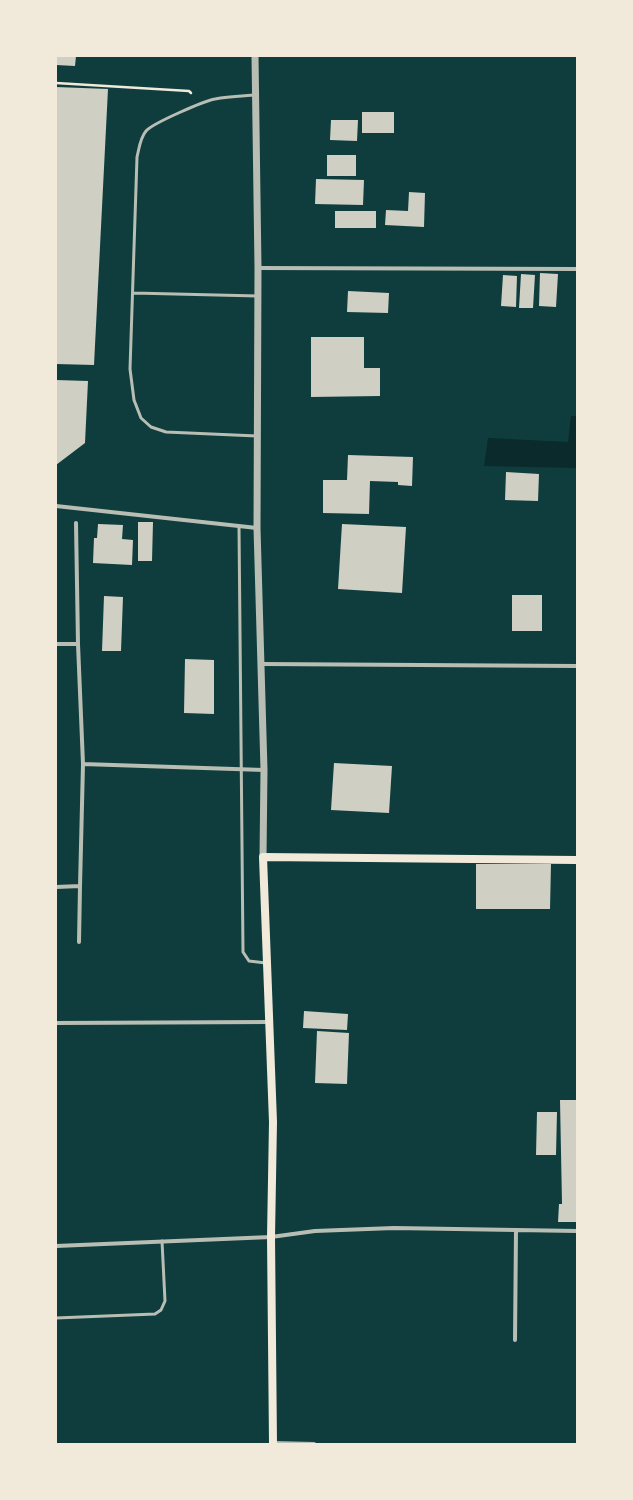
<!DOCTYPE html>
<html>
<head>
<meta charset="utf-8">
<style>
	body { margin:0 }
	#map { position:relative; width:633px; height:1500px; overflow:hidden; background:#0f3d3e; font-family:"Exo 2",sans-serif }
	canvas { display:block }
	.frame { position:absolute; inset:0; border:57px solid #f1e9da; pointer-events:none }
</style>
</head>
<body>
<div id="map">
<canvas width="633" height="1500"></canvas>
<div class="frame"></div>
</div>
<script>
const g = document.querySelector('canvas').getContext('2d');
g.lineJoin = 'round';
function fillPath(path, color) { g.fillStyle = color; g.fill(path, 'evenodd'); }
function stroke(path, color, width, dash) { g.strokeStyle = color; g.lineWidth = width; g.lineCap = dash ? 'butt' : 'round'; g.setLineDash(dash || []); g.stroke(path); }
fillPath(new Path2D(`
	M571,416H577V468L484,466L488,438L568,442Z`), '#0a2a2b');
fillPath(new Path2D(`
	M56,56H76L75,66L56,65Z
	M56,87L108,89L94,365L56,364Z
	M362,112H394V133H362Z
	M331,120H358L357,141L330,140Z
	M327,155H356V176H327Z
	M316,179L364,180L363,205L315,204Z
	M409,192L425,193L424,227L385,225L386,210L408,211Z
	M335,211H376V228H335Z
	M540,273L558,274L556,307L539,306Z
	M521,274L535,275L533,308H519Z
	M503,275L517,276L516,307L501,306Z
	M348,291L389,293L388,313L347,312Z
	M311,337H364V368H380V396L311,397Z
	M56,380L88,381L85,443L56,465Z
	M348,455L413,457L412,486L398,485V482L370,481L369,514L323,513V480H347Z
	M506,472L539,474L538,501L505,500Z
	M138,522H153L152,561H138Z
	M98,524L123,525L122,539L133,540L132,565L93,563L94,538H97Z
	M342,524L406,527L402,593L338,589Z
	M512,595H542V631H512Z
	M104,596L123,597L121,651H102Z
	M185,659L214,660V714L184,713Z
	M334,763L392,766L389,813L331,810Z
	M476,864H551L550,909H476Z
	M304,1011L348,1014L347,1030L303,1028Z
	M317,1031L349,1033L347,1084L315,1083Z
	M560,1100H577V1222H558L559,1204H562Z
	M537,1112H557L556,1155H536Z`), '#cfcfc3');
stroke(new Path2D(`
	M56,83L189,91L191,93`), '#f1e9da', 2.5);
stroke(new Path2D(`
	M255,95C242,96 228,96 215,99C204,101 153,123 146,131C140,138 139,149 137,157L130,369L134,400L141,418L151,427L166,432L257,436
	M133,293L258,296
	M239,526L243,952L249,961L266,963
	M56,1318L155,1314L161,1310L165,1301L162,1241`), '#b8beb3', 3);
stroke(new Path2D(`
	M258,268L577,269
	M56,506L257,528
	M56,644H78
	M262,664L577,666
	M83,764L264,770
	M56,887L80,886L83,764L78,644L76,523
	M79,942L80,886
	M56,1023L269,1022
	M56,1246L271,1237L315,1231L394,1228L577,1231
	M515,1340L516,1230
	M273,1443L314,1444`), '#b8beb3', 4);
stroke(new Path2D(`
	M255,56L258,268L257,528L264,770L263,857`), '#b8beb3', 7);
stroke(new Path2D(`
	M273,1444L271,1237L273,1122L263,857L577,860`), '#f1e9da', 8);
</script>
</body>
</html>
